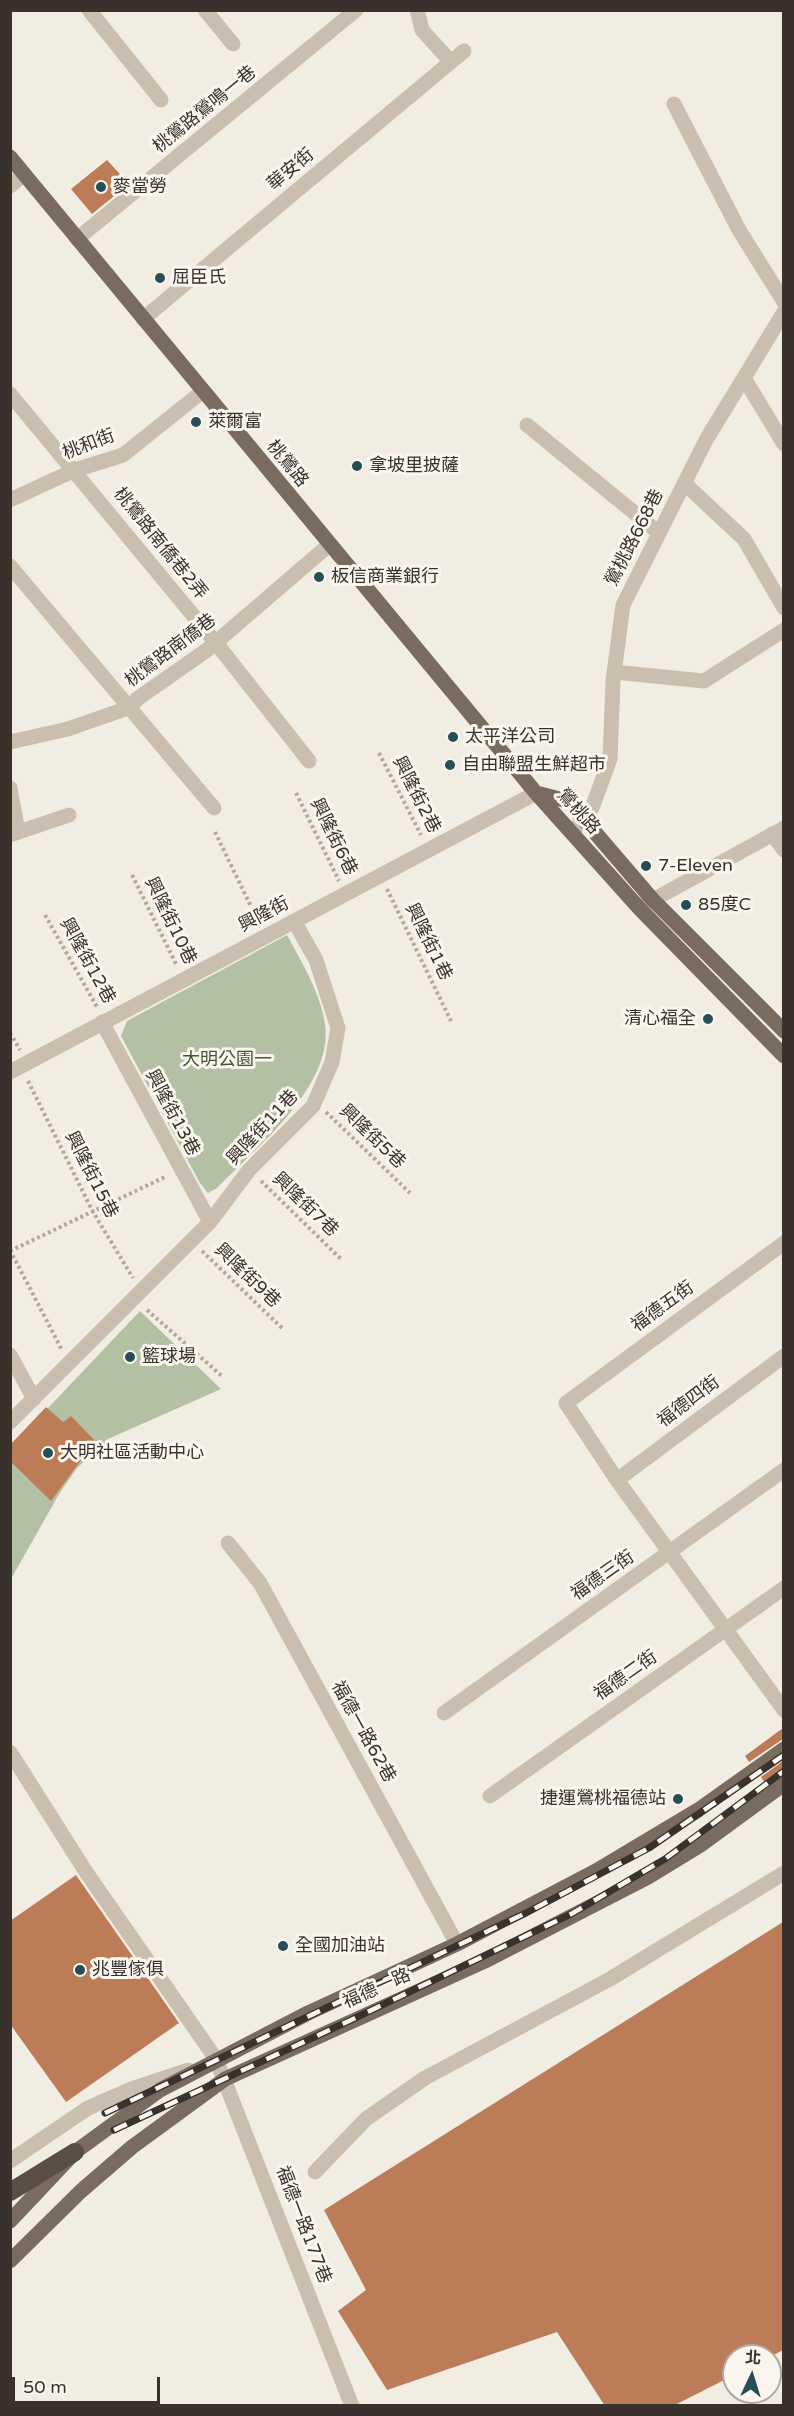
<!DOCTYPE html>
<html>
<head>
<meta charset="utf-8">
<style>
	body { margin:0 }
	#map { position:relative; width:794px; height:2416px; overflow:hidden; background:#f2ede3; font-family:"Varela Round","Noto Sans TC",sans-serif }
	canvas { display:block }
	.frame { position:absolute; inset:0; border:12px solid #39322c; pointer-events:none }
	.north { position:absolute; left:722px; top:2344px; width:60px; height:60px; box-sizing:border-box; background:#faf6ef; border:2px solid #ada8a1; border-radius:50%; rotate:4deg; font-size:16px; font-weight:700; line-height:24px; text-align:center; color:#39322c }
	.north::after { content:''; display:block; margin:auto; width:21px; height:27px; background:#254e57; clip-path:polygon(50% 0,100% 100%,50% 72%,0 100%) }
	.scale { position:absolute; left:12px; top:2377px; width:148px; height:27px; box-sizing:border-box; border:3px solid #39322c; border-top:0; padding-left:8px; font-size:18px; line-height:21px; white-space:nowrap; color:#39322c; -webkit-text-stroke:4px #faf6ef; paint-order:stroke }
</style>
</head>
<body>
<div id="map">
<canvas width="794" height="2416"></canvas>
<div class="frame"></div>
<div class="north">北</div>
<div class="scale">50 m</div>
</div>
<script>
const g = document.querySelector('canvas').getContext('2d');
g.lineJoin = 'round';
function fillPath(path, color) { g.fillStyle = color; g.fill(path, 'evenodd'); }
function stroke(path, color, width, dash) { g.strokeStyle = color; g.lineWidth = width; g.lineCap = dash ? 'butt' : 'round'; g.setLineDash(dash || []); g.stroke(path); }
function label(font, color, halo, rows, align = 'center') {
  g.font = font + ' "Varela Round","Noto Sans TC",sans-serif'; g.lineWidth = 6; g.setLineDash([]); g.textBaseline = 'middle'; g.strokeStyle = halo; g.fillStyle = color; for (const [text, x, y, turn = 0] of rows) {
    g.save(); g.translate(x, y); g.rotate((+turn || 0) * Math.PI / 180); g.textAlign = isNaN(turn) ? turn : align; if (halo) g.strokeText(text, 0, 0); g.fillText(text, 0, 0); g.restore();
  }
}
fillPath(new Path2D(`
	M287,935C302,963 320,992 325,1024C334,1086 256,1148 217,1188L208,1193L200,1183L121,1036L127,1021Z
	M140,1311L221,1389L108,1439L77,1468L59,1494L11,1579V1447Z`), '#b3c0a3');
fillPath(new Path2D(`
	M107,160L129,184L92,214L71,189Z
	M46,1407L63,1422L71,1416L95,1441L51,1501L10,1461V1445Z
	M783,1728V1739L749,1762L745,1756Z
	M783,1761V1774L766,1785L761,1777Z
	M76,1875L179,2023L66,2102L10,2024V1921Z
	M783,1922V2350L772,2356H734V2375L673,2406H605L557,2332L387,2390L338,2311L366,2290L324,2210Z`), '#bc7c57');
stroke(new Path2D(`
	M379,753L421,835
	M296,793L339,881
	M215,832L259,923
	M132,875L177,966
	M387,889L451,1021
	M45,915L97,1007
	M10,1033L20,1050
	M28,1081L93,1212L133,1278
	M326,1112L410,1193
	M261,1181L342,1260
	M10,1250L62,1350
	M10,1251L167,1176
	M202,1251L284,1330
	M147,1310L223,1377`), '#b5a999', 4, [3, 3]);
stroke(new Path2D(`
	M89,10L161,100
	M205,10L233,44
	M417,10L422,30L451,62
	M674,104L739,230L784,302
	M10,186L24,174
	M77,239L356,10
	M143,319L464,51
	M744,378L784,444
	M10,394L216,643L309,761
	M527,425L659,533
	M684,483L744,539L784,608
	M10,500L75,470L123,455L203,391
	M10,566L214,808
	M614,672L704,681L784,630
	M10,742L68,729L131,707L137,699L207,650L329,545
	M10,788L18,831
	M572,833L592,808L610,759L613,681L623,605L706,440L784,312
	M772,834L784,850
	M10,835L69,815
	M642,906L784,828
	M102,1022L210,1222
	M10,1072L536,793
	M784,1243L566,1403L617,1480L784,1710
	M10,1355L34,1399
	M10,1422L210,1222L249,1170L313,1106L332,1062L338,1028L316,960L294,921
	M617,1480L784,1356
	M228,1543L260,1583L457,1944
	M444,1713L784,1470
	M10,1752L86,1872L216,2059L352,2406
	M490,1796L784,1588
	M10,2161L88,2108L134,2088L188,2070
	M315,2172L366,2119L425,2078L610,1979L784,1873`), '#cabfaf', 15);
stroke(new Path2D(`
	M10,157L536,793L639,908L784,1056
	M536,793L568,801L652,899L784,1031
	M10,2221L75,2152L160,2090L308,2013L457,1944L596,1871L698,1810L784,1749
	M10,2261L81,2191L132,2147L225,2079L485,1961L648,1877L702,1844L784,1784`), '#7a6b5f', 15);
stroke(new Path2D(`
	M10,2192L75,2152`), '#594d44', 18);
const rail = new Path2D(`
	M105,2113L526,1913L649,1848L784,1755
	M114,2130L351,2020L573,1913L665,1859L784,1771`);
stroke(rail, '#39322c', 7);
stroke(rail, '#faf6ef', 4.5, [14]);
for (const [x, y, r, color] of [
	[101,187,6,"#254e57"],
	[160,278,6,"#254e57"],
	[196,422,6,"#254e57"],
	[357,466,6,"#254e57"],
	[319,577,6,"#254e57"],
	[453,737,6,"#254e57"],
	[450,765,6,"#254e57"],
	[646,866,6,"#254e57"],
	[686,905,6,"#254e57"],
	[708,1019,6,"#254e57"],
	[130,1357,6,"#254e57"],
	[48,1453,6,"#254e57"],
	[678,1799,6,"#254e57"],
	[283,1946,6,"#254e57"],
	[80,1970,6,"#254e57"]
]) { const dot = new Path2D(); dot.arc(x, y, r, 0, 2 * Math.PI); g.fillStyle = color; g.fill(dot); stroke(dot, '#faf6ef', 2); }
label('18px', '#39322c', '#faf6ef', [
	["桃鶯路鶯鳴一巷",205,110,-39],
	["華安街",291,170,-40],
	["桃和街",89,445,-21],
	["桃鶯路",287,464,51],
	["鶯桃路668巷",635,538,-63],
	["桃鶯路南僑巷2弄",160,544,51],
	["桃鶯路南僑巷",171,651,-37],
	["興隆街2巷",416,795,63],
	["鶯桃路",578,812,48],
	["興隆街6巷",333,837,64],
	["興隆街",264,915,-28],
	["興隆街10巷",170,921,64],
	["興隆街1巷",428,942,64],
	["興隆街12巷",87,961,61],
	["興隆街13巷",172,1113,62],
	["興隆街11巷",263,1128,-47],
	["興隆街5巷",372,1137,44],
	["興隆街15巷",91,1175,63],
	["興隆街7巷",305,1205,44],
	["興隆街9巷",247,1276,44],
	["福德五街",663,1307,-36],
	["福德四街",689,1402,-37],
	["福德三街",603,1576,-35],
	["福德二街",626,1676,-35],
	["福德一路62巷",363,1732,61],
	["福德一路",377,1989,-24],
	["福德一路177巷",303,2225,69]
]);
label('18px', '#39322c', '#faf6ef', [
	["麥當勞",113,187],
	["屈臣氏",172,278],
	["萊爾富",208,422],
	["拿坡里披薩",369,466],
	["板信商業銀行",331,577],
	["太平洋公司",465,737],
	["自由聯盟生鮮超市",462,765],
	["7-Eleven",658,866],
	["85度C",698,905],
	["清心福全",696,1019,"right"],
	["籃球場",142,1357],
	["大明社區活動中心",60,1453],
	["捷運鶯桃福德站",666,1799,"right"],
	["全國加油站",295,1946],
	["兆豐傢俱",92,1970]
], 'left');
label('18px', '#445532', '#faf6ef', [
	["大明公園一",227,1060]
]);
</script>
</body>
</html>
